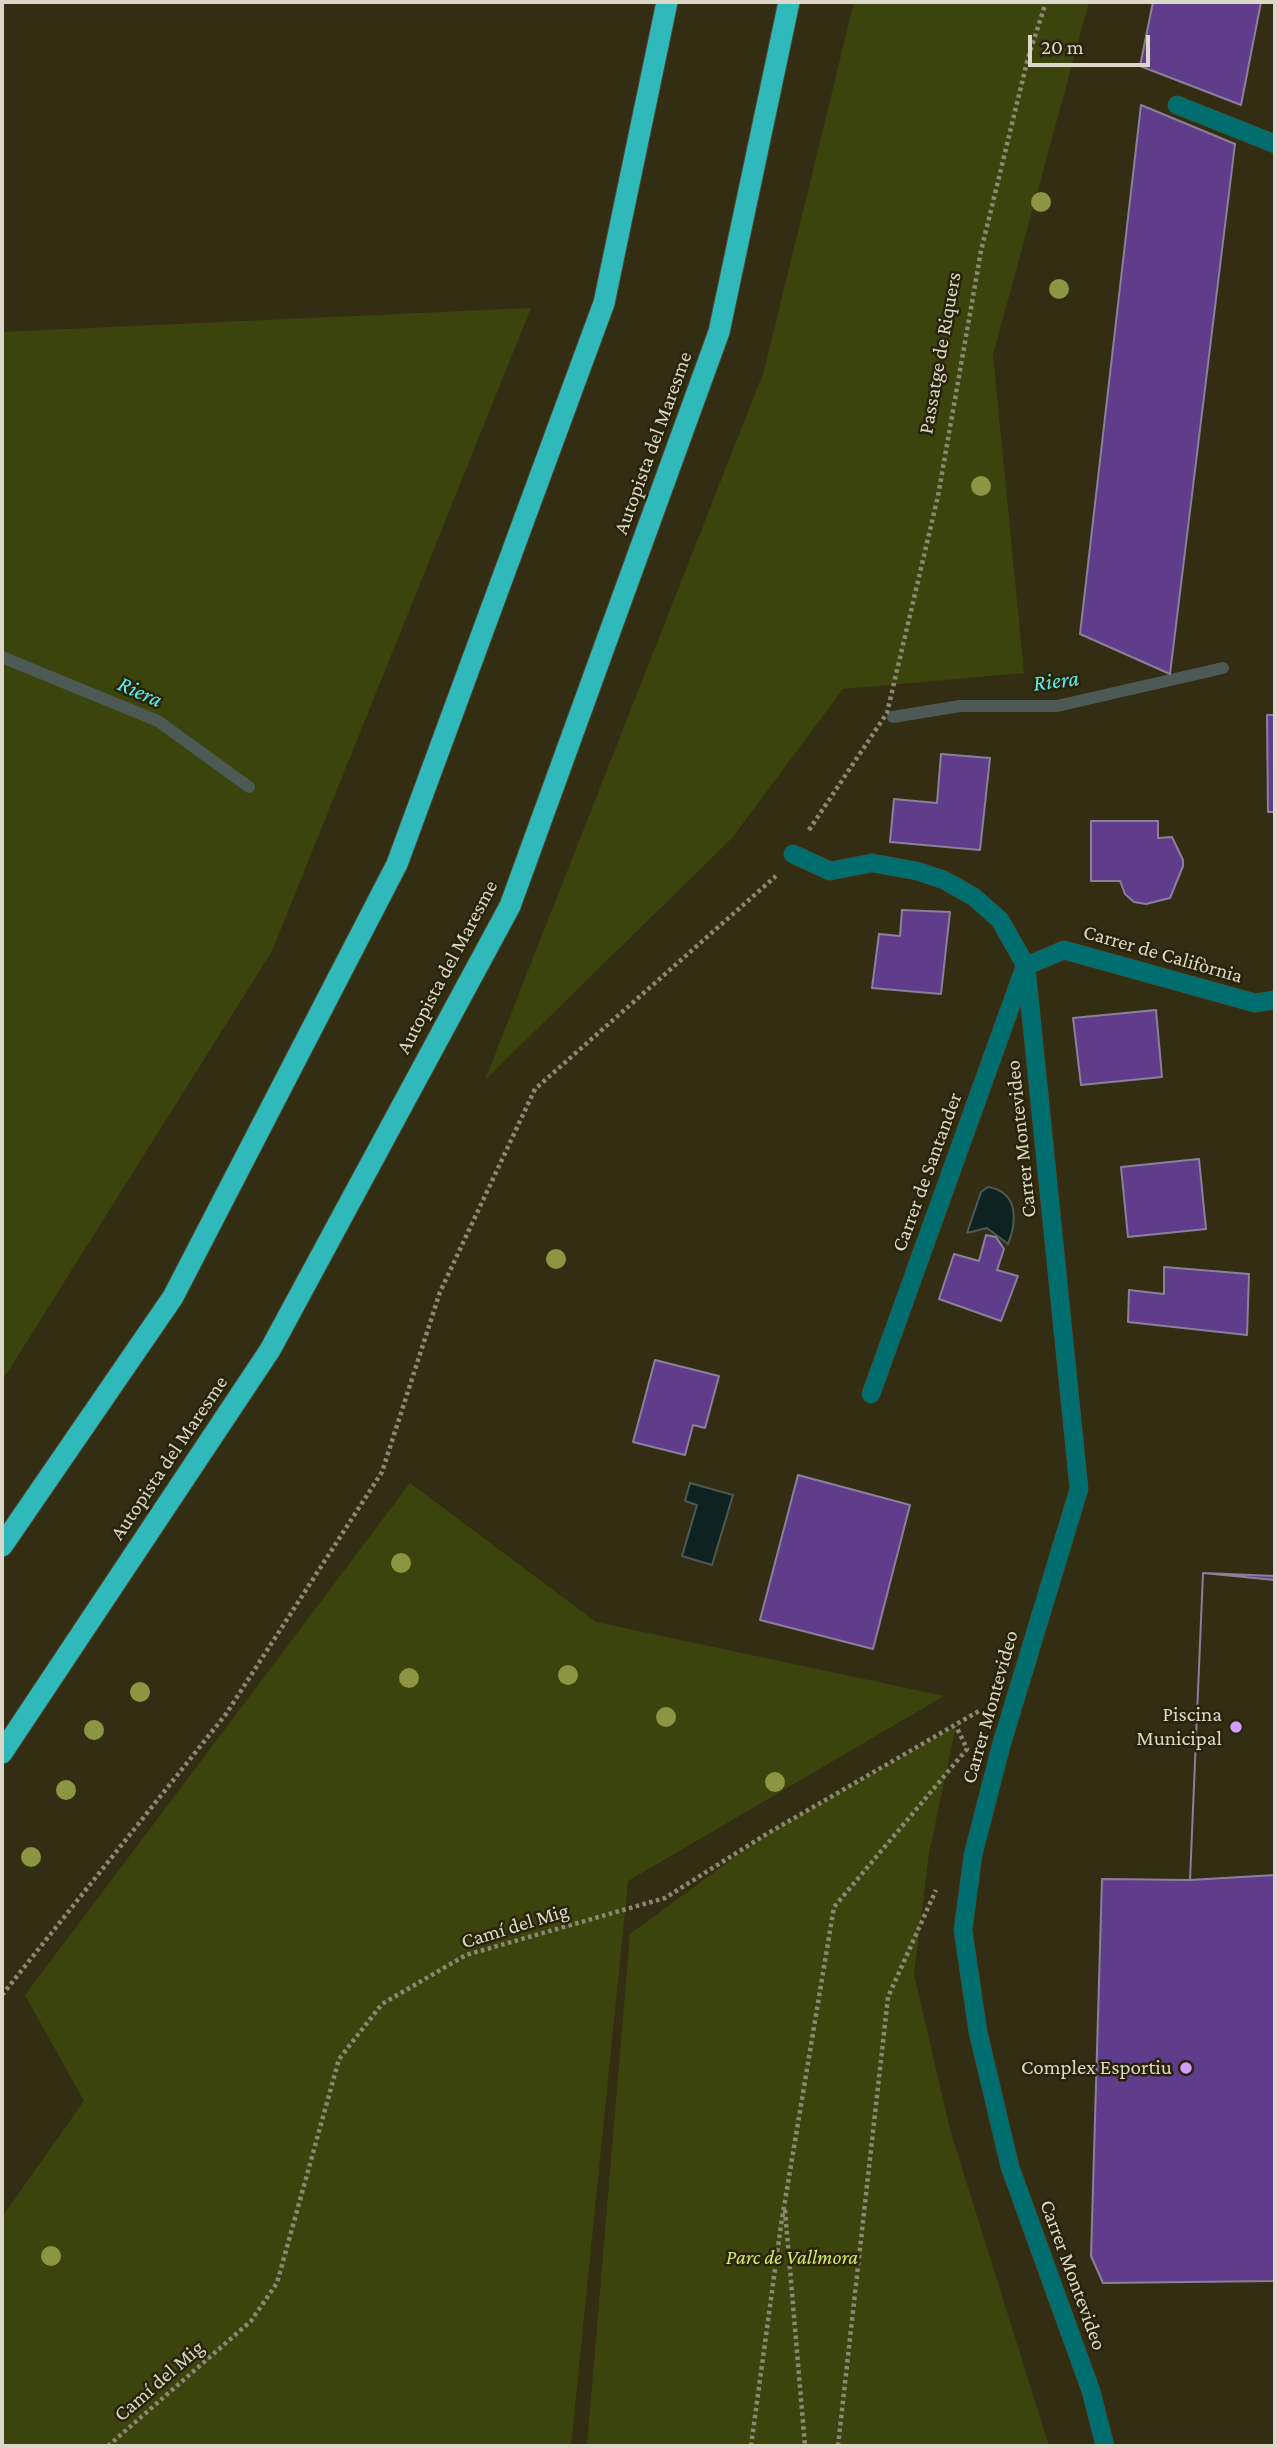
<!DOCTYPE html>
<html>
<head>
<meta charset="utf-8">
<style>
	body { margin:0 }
	#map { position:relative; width:1277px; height:2448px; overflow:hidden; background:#332e13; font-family:"Crimson Pro",serif }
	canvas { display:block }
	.frame { position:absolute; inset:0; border:4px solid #dbd8c9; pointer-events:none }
	.scale { position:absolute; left:1028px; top:35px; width:122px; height:32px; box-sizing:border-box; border:4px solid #dbd8c9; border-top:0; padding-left:9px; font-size:21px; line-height:24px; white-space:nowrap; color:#dbd8c9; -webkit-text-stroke:5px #292409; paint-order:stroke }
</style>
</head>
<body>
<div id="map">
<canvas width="1277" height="2448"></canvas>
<div class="frame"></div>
<div class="scale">20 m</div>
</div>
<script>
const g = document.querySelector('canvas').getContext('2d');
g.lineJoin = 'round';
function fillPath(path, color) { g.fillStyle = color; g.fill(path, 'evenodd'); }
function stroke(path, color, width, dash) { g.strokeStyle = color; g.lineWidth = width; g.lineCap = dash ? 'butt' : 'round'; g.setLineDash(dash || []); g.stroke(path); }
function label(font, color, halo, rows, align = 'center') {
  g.font = font + ' "Crimson Pro",serif'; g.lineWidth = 5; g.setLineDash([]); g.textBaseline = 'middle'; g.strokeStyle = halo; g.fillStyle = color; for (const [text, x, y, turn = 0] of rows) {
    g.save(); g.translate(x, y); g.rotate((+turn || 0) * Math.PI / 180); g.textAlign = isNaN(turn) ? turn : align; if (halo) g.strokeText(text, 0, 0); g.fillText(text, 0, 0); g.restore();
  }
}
fillPath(new Path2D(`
	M854,2H1089L993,355L1024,673L843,689L732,838L485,1080L764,371Z
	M531,308L272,951L2,1381V332Z
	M410,1483L596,1622L944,1696L628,1881L571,2446H2V2217L84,2101L25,1995Z
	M956,1726L929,1853L914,1975L951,2133L1049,2446H587L630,1934L765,1835Z`), '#3b440d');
const water = new Path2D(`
	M988,1187C1019,1192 1017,1222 1008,1244L987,1228L967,1233L981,1192Z
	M690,1483L733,1495L712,1565L682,1556L697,1505L685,1501Z`);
fillPath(water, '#0f2222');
stroke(water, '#4c5954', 2);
stroke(new Path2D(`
	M2,657L158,721L249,787
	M893,717L960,706H1057L1223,668`), '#4c5954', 12);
const building = new Path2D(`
	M1153,2H1261L1241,105L1140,66Z
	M1141,105L1235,144L1170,674L1080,634Z
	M1267,715H1275V812H1268Z
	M941,754L990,758L980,850L890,842L894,799L937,803Z
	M1091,821H1158V838L1172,837L1183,860V866L1170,898L1146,904L1134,902L1125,894L1120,881H1091Z
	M902,910L950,912L941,994L872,988L879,934L900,936Z
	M1156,1010L1162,1077L1081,1085L1073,1018Z
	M1199,1159L1206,1229L1128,1237L1121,1167Z
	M986,1235L996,1237L1004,1249L997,1270L1018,1276L1001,1321L939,1299L954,1254L979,1261Z
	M1164,1267L1249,1274L1247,1335L1128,1322L1129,1290L1164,1294Z
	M655,1360L719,1376L705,1428L693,1425L685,1455L633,1442Z
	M798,1475L910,1505L873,1649L760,1620Z
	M1203,1573L1275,1576V2281L1103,2283L1091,2256L1102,1879L1190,1880Z
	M1203,1573L1275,1580V1875L1190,1880Z`);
fillPath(building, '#5f3d8b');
stroke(building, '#8a809c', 2);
const lane = new Path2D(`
	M1177,105L1275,144`);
const street = new Path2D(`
	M793,854L830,871L872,863L917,871L944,880L974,897L1000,920L1026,966L1079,1489L1001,1746L973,1855L963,1930L978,2032L1010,2167L1091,2391L1105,2446
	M1026,966L1064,950L1255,1003L1275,1000
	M871,1394L1023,972`);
const highway = new Path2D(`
	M2,1546L173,1297L397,864L604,303L667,2
	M2,1753L270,1350L510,906L719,332L789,2`);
stroke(lane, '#4e4930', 19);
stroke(street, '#4e4930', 19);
stroke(highway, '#4e4930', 23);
stroke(new Path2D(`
	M809,830L887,713L938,496L981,251L1028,58L1046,2
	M2,1995L226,1714L382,1472L440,1292L535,1089L776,876
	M785,2210L805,2446
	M108,2446L251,2321L277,2283L339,2059L382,2004L466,1955L665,1898L765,1835L979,1711
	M751,2446L781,2225L834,1907L967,1749L956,1726
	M838,2446L888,1997L936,1890`), '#8c8873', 4.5, [3.5, 3.5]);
stroke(lane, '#006e6f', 18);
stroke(street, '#006e6f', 18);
stroke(highway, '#30b9ba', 21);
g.fillStyle = '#8b9542';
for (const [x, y] of [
	[1041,202],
	[1059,289],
	[981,486],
	[556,1259],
	[401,1563],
	[568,1675],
	[409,1678],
	[140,1692],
	[666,1717],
	[94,1730],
	[775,1782],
	[66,1790],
	[31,1857],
	[51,2256]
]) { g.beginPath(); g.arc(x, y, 10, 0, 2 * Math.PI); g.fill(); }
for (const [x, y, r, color] of [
	[1236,1727,7,"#d19dfe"],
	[1186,2068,7,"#d19dfe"]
]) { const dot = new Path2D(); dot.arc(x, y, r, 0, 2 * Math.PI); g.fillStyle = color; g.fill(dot); stroke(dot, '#292409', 2.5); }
label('21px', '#dbd8c9', '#292409', [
	["Passatge de Riquers",940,353,-80],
	["Autopista del Maresme",653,443,-70],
	["Carrer de Califòrnia",1163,954,16],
	["Autopista del Maresme",447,967,-62],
	["Carrer Montevideo",1021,1139,-96],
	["Carrer de Santander",927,1172,-70],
	["Autopista del Maresme",169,1458,-56],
	["Carrer Montevideo",990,1707,-74],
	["Camí del Mig",515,1926,-17],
	["Carrer Montevideo",1073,2275,70],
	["Camí del Mig",159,2381,-41]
]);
label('21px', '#dbd8c9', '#292409', [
	["Piscina",1222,1715],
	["Municipal",1222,1739],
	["Complex Esportiu",1172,2068]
], 'right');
label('italic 21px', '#d3e968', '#292409', [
	["Parc de Vallmora",792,2258]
]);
label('italic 23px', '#58edf1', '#292409', [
	["Riera",1056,681,-7],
	["Riera",140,692,24]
]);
</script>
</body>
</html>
